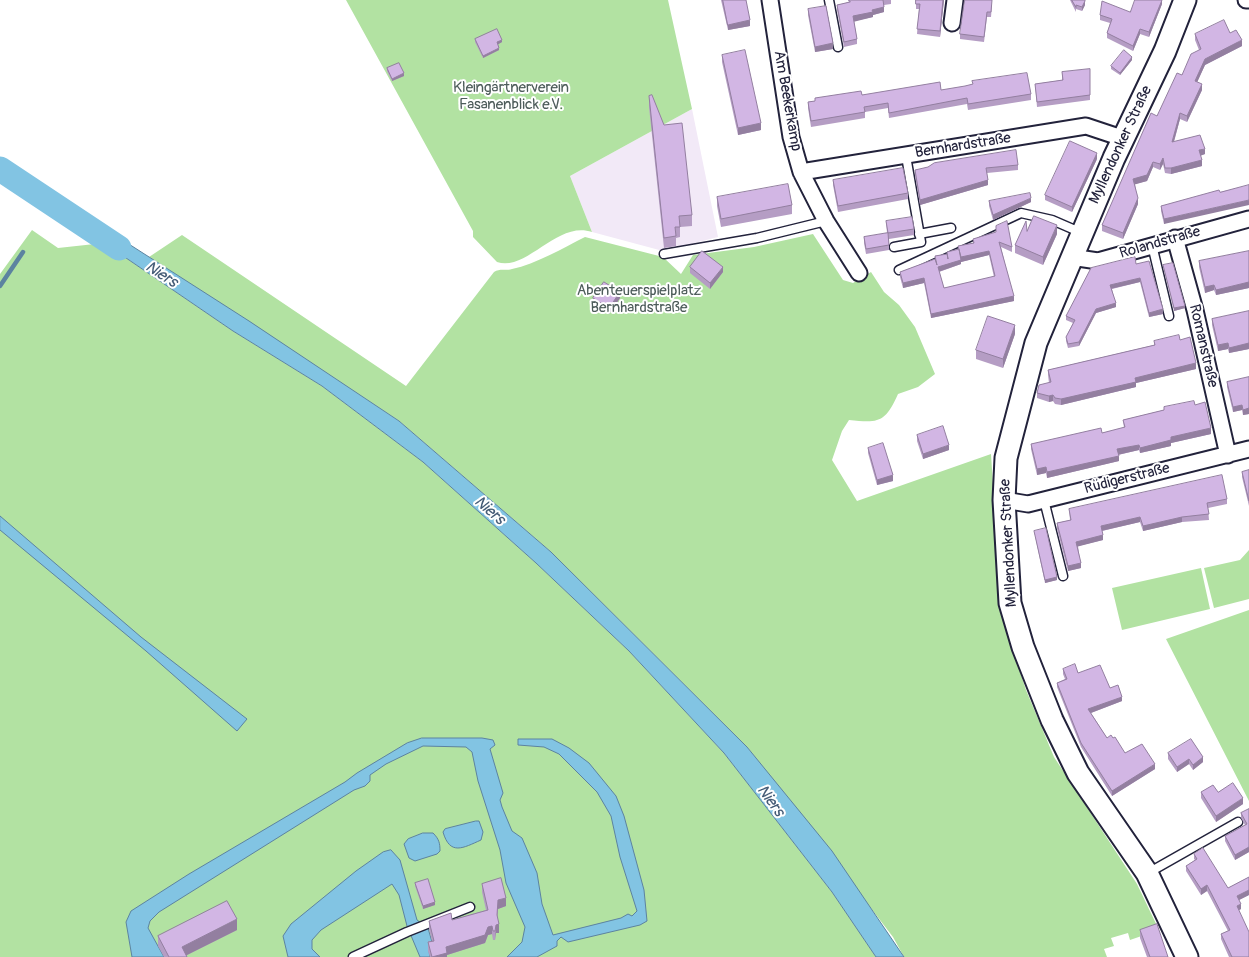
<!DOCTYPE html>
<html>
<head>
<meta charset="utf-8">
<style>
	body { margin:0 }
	canvas { display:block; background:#fff }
</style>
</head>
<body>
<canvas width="1249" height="957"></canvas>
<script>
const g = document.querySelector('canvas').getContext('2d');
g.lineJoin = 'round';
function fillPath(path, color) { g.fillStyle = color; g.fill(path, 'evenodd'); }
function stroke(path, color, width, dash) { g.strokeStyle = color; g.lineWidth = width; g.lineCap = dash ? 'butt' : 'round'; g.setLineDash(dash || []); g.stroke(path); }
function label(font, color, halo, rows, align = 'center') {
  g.font = font + ' Pangolin,sans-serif'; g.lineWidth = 4; g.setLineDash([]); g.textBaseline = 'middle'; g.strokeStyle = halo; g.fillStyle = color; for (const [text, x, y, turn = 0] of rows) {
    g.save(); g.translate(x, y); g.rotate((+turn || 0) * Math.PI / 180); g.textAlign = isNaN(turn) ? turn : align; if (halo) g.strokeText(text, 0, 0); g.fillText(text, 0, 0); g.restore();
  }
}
fillPath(new Path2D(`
	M692,109L718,237L663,251L592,232L570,176Z`), '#f2e9f7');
fillPath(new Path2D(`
	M346,0H668L692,109L570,176L592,232C557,220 527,272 497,262L473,237V231Z
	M32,230L58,248L104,243L233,331L322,386L423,462L536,563L629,651L724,753L832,892L876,957H0V274Z
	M813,234L843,280L853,283L871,272L884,292L899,305L915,327L935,374L918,387L898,394C885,423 879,423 849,420L842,431L832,460L857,501L991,454L1000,592L1009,638L1026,690L1054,757L1137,884L1159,930L1130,940L1128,933L1111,938L1114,946L1104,949L1107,957H904L893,937L747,747L551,552L399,421L149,257L182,235L406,386L494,272C500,268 505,271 512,269C536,264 563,248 585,237L663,257L681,274L693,255L754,247Z
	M1249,550V599L1214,608L1204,568L1240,560Z
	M1201,568L1210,609L1122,630L1112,588Z
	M1249,610V801L1166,639Z`), '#b2e2a2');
const water = new Path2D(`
	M96,223L249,321L399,421L551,552L747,747L832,851L904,957H876L832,892L724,753L629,651L536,563L423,462L322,386L233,331L88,232Z
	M0,516L141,637L247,719L237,731L146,651L0,530Z
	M422,738H482L493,740L495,745L490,749L503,793L500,800L502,807L512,831L522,838L537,873L542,904L553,935L621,918L628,914L632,916L637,911L620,857L611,816L597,792L559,754L544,747L518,745V739H552L569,748L589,763L616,796L624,816L644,890L647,921L640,925L568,942L561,937L557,941V946L537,957H507L522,942L525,927L506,883L500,850L478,781L472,752L466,747L423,746L386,764L370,775V781L365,786L354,790L159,912L150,921L148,928L164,957H132L126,922L131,911L189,874L345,782L357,773L407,743Z
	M476,821H479L483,832L481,840C463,848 450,856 443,832L445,829Z
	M423,833H433C439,839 440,843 440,851L437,854L415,861L409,858L404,844L408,839Z
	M391,850L400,860L417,920L428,928L434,949L429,951L430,957H420L407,926L399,895L392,884L321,930L312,940V949L320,957H288L283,936L291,924L356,871L383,852Z`);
fillPath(water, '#82c4e3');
stroke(water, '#5c83a0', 1);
stroke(new Path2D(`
	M0,286L23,252`), '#5c83a0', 4.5);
stroke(new Path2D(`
	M0,169L119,248`), '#82c4e3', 25);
const lane = new Path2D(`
	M829,0L838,47
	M919,234L951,228
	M1152,245L1169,316
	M894,247L921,242L906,156
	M664,254L757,238L826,221
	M899,270L1021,213L1052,220L1082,233
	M1044,500L1063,576
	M1148,873L1238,822
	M353,957L407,932L470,907`);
const street = new Path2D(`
	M770,0L791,137L801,172L826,221L859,273
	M1246,0H1249
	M952,23L955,0
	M801,172L1086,126L1122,138
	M1175,238L1195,310L1228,455
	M1071,257L1098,261L1249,219
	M1004,500L1028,504L1249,449`);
const secondary = new Path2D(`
	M1185,0L1165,51L1114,158L1036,343L1006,458L1004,500L1010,603L1023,647L1052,720L1078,773L1147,873L1187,957`);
stroke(lane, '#22223b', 11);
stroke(street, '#22223b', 19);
stroke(secondary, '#22223b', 25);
stroke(lane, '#fff', 8);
stroke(street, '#fff', 15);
stroke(secondary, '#fff', 21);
fillPath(new Path2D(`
	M721,0H746L750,26L728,30Z
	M848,0H891V4L884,5V12L873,15V17L854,21L857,39V44L844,47L837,10V5L849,2Z
	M916,0H944L940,37L917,34L919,9H916Z
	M1070,0H1085V5L1082,11L1076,9V12Z
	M1162,4L1149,37L1140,34L1133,51L1107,38V33L1110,23L1100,20V15L1130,12Z
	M992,5L991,17H987L984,42L960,39V34Z
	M808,9L833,49L815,52L808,15Z
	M1230,33L1242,46L1205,65L1197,82L1202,90L1187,122L1180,119L1174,142L1205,154L1200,156L1202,166L1171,174L1165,173L1163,164L1160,170L1153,167L1147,181L1135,184L1138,204L1123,239L1102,231V225L1157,116L1182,75L1199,50L1195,40V34Z
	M475,39L502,42L498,44L499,50L483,58L475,42Z
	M722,55L761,130L738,135L722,62Z
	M1132,60L1120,75L1111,69V66Z
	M387,68L404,76L392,81L387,71Z
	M1090,69V100L1037,107L1035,84L1062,80V72Z
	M1031,94V100L968,110L967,104L889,118L888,108L865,112V118L811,127L808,108V102L862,95Z
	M649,96L692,215V226L680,227V237L676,238V246L664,248L649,107Z
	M1097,159L1072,212L1045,200V195Z
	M1018,165V170L987,173L988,185L920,205L915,175V170Z
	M833,180L908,193V199L838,212L833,185Z
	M1220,192L1164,224L1161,211V206Z
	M717,197L792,205V214L721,227L717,206Z
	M989,201L1031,202L993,220L989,206Z
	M886,221L914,229V235L889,239V250L866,254L864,243V237L887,233Z
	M996,226L1012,247V252L1001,247L1014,301L931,318L924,283L903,288L900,277V272L935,259V256L947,254V252L958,249V246L973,243V239L996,233ZM989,255L994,277L944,288L939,272L961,264V262Z
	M1027,231L1057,234L1043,265L1015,253V245Z
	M1249,251V288L1216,295L1214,290L1205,293L1199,267V261Z
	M1136,264L1163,314L1149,317L1140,282L1112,289L1116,307L1096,313L1079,346L1068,348L1066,341V337L1073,323L1066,320V316Z
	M1163,265L1185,308L1174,311Z
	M690,267L723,272L710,289L690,273Z
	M593,298H620L609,314L593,303Z
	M1249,311V349L1229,353L1228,349L1218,351L1212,325V319Z
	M1015,334L1003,368L976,359V350Z
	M1180,340L1196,369L1136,383V387L1061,405L1055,404L1053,401L1049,402L1037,398V393L1049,383L1048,375V370L1154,345V341Z
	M1249,377V414L1243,415L1242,410L1233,412L1227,387V382Z
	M1195,405L1211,434L1171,443V446L1140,453L1139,450L1118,455L1119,461L1047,478L1046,473L1037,475L1031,449V444L1102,433L1124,428L1123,420L1164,410V407Z
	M917,435L949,450L923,459L917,441Z
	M868,448L893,481L877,485L868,453Z
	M1249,470V506L1242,477V472Z
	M1227,499V504L1208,508L1209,520L1182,522L1143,531L1140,522L1102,531L1103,540L1078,546L1081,568L1068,571L1057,529V523L1070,520L1069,509Z
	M1034,531L1057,580L1045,583Z
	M1063,669L1078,673L1110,688L1122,701L1091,713L1107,738L1125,753L1155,769L1112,796L1081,747L1057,687V683L1065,679L1063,674Z
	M1168,753L1203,762L1193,770L1189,764L1177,772L1168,759Z
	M1201,792L1243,804L1216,822L1201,798Z
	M1249,809V852L1235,860L1225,841V836L1245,825L1241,818V813Z
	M1194,854L1228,888L1249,877V895L1239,900L1241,909L1239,910L1249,957H1229L1221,939V934L1228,931L1207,891L1201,895L1186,871V866L1195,860L1194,859Z
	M415,883L435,905L423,909L415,886Z
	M482,884L506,906L498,909L497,918L499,933H496L495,940H493L492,934L488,935L485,943L447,955V957H430L428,951V942L432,941L429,929V921L452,920L486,910L482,892Z
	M237,930L187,955V957H164L158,946V936Z
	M1140,930L1168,957H1147L1140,938Z`), '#b59dc4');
fillPath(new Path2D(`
	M943,0H944L940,37V31Z
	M1162,0V4L1149,37V32Z
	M1085,1V5L1082,11V7Z
	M884,7V12L873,15V17L853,22V16L872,10Z
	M750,20V26L728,30V25Z
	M1140,29V34L1133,51V46Z
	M502,40V42L497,45V42Z
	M1242,40V46L1205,65L1195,87V81L1205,59Z
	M833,43V49L815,52V47Z
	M499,48V50L483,58V56Z
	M1132,57V60L1120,75V73Z
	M404,73V76L392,81V79Z
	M1202,84V90L1187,122V116Z
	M1180,113V119L1172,148V142Z
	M761,123V130L738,135V128Z
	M1205,149V154L1199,156V150Z
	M1097,153V159L1072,212V207Z
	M1163,158V164L1160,170V164Z
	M1202,160V166L1171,174V168Z
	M1153,162V167L1147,181L1133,185V179Z
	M988,180V185L920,205V200Z
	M1031,198V202L993,220V215Z
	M1138,198V204L1123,239V233Z
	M1249,200V205L1164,224V219Z
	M1057,225V234L1043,265V257Z
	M989,251V255L961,262V264L938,272V267L961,257Z
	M723,267V272L710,289V283Z
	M924,278V283L903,288V283Z
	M1140,278V282L1110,289V285Z
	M1249,282V288L1216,295V290Z
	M1214,285V290L1205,293V287Z
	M620,292V298L609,314V308Z
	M1014,296V301L931,318V314Z
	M1116,303V307L1096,313L1079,346V342L1096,309Z
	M1185,306V308L1174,311V308Z
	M1163,309V314L1149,317V313Z
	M1015,325V334L1003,368V359Z
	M1228,343V349L1218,351V345Z
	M1249,343V349L1229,353V348Z
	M1196,363V369L1136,383V387L1061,405V399L1135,378Z
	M1053,395V401L1049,402V396Z
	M1242,405V410L1233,412V407Z
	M1249,408V414L1243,415V410Z
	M1211,428V434L1171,443V446L1140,453V448L1171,437Z
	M949,445V450L923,459V454Z
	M1139,445V450L1117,455V449Z
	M1119,456V461L1047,478V472Z
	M1046,467V473L1037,475V469Z
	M893,475V481L877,485V480Z
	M1140,517V522L1101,531V526Z
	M1182,517V522L1143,531V526Z
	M1103,535V540L1076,547V542Z
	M1081,563V568L1068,571V566Z
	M1057,577V580L1045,583V580Z
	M1122,697V701L1088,714V709Z
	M1203,757V762L1193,770V765Z
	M1189,759V764L1177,772V767Z
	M1155,764V769L1112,796V791Z
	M1243,798V804L1216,822V816Z
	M1249,847V852L1235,860V855Z
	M1207,885V891L1201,895V889Z
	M1249,890V895L1237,901V896Z
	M506,898V906L498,909L497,923L498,900Z
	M435,902V905L423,909V906Z
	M1241,904V909L1237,911V906Z
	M237,919V930L183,957L182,947Z
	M499,924V933H496L495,940L496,925Z
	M492,926V934L488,935L485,943L447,955V957H433L446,947L488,927Z`), '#937fa0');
const building = new Path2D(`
	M723,0H746L750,20L728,25Z
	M849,0H883L884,7L872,10L873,12L853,16L857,39L844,42L837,5L850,2Z
	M916,0H943L940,31L917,29L920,4H916Z
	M965,0H992L991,12H987L984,37L960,34Z
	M1072,0H1085V1L1082,7L1076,5V7Z
	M1135,0H1162L1149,32L1140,29L1133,46L1107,33L1112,19L1100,15L1102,1L1130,12Z
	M826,6L833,43L815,47L808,9Z
	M1224,20L1230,33L1236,30L1242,40L1205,59L1195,81L1202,84L1187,116L1180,113L1172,142L1200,135L1205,149L1199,150L1202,160L1171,168H1165L1163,158L1160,164L1153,162L1147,175L1133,179L1138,198L1123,233L1102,225L1151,113L1157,116L1177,73L1182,75L1191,54L1201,49L1195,34Z
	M497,29L502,40L497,42L499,48L483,56L475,39Z
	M745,50L761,123L738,128L722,55Z
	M1124,50L1132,57L1120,73L1111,66Z
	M399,63L404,73L392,79L387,68Z
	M1090,69V95L1037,102L1035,84L1063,80L1062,72Z
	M1027,73L1031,94L968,104L967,98L889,113L888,103L864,107L865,112L811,121L808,102L815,101V98L861,91L862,95L940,82L941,90L965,86L973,84L972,81Z
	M652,95L664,125L682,123L692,215L679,216L680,227H675L676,236L664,238L649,96Z
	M1070,141L1097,153L1072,207L1045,195Z
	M1016,150L1018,165L986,168L988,180L920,200L915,170L928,167L934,163Z
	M903,168L908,193L838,206L833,180Z
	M788,184L792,205L721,219L717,197Z
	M1249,185V200L1164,219L1161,206L1219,190L1220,192Z
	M1030,193L1031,198L993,215L989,201Z
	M1034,216L1057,225L1043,257L1015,245L1026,221L1027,231Z
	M912,217L914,229L888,233L886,221Z
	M1007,221L1012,247L999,242L1014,296L931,314L924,278L903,283L900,272L935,259L937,265L935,256L947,254L948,259L947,252L959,249L961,260L938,267L944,288L995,276L989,251L961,257L958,246L974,243L973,239L996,232V226Z
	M888,233L889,245L866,249L864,237Z
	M702,251L723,267L710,283L690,267Z
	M1249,251V282L1216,290L1214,285L1205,287L1199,261Z
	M1135,257L1136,264L1149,261L1163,309L1149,313L1140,278L1110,285L1116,303L1096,309L1079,342L1068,344L1066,337L1075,320L1066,316L1091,268Z
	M1173,263L1185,306L1174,308L1163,265Z
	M604,282L620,292L609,308L593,298Z
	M1249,311V343L1229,348L1228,343L1218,345L1212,319Z
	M988,316L1015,325L1003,359L976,350Z
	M1179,335L1180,340L1190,337L1196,363L1135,378L1136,382L1061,399L1055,398L1053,395L1049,396L1037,393L1039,385L1051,382L1048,370L1155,345L1154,341Z
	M1249,377V408L1243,410L1242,405L1233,407L1227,382Z
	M1194,401L1195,405L1205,402L1211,428L1171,437V440L1140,448L1139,445L1117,449L1119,456L1047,472L1046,467L1037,469L1031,444L1101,428L1102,433L1125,427L1123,420L1164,410V407Z
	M943,426L949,445L923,454L917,435Z
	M883,443L893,475L877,480L868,448Z
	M1249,470V501L1242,472Z
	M1222,475L1227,499L1207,503L1209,514L1182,517L1143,526L1140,517L1101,526L1103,535L1076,542L1081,563L1068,566L1057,523L1071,520L1069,509Z
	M1046,528L1057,577L1045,580L1034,531Z
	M1075,664L1078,673L1100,665L1110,688L1118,685L1122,697L1088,709L1107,738L1111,735L1113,738L1115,737L1125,753L1142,744L1155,764L1112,791L1081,743L1057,683L1067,679L1063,669Z
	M1191,739L1203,757L1193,765L1189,759L1177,767L1168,753Z
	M1233,783L1243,798L1216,816L1201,792L1213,785L1218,792Z
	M1249,809V847L1235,855L1225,836L1247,824L1241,813Z
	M1203,848L1228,888L1249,877V890L1237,896L1241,904L1237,906L1249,932V957H1232L1221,934L1230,930L1207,885L1201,889L1186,866L1197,859L1194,854Z
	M501,878L506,898L498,900L497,915L499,924L496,925L495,931H493L492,926L488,927L485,935L446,947L447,953L432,957L428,942L434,941L429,921L451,913L452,920L488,910L482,884Z
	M428,879L435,902L423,906L415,883Z
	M227,901L237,919L182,947L187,957H169L158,936Z
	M1157,924L1168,957H1150L1140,930Z`);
fillPath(building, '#d2b6e4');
stroke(building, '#937fa0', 1);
label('15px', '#4d5c5a', '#fff', [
	["Kleingärtnerverein",511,88],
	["Fasanenblick e.V.",511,105],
	["Abenteuerspielplatz",639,291],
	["Bernhardstraße",639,308]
]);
label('15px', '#22223b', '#fff', [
	["Am Beekerkamp",787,101,80],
	["Myllendonker Straße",1121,145,-65],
	["Bernhardstraße",963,146,-9],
	["Rolandstraße",1160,243,-16],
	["Romanstraße",1203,346,77],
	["Rüdigerstraße",1127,479,-14],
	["Myllendonker Straße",1009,543,-93]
]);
label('italic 16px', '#445b76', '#fff', [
	["Niers",161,275,33],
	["Niers",489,511,41],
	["Niers",770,801,54]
]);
</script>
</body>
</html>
